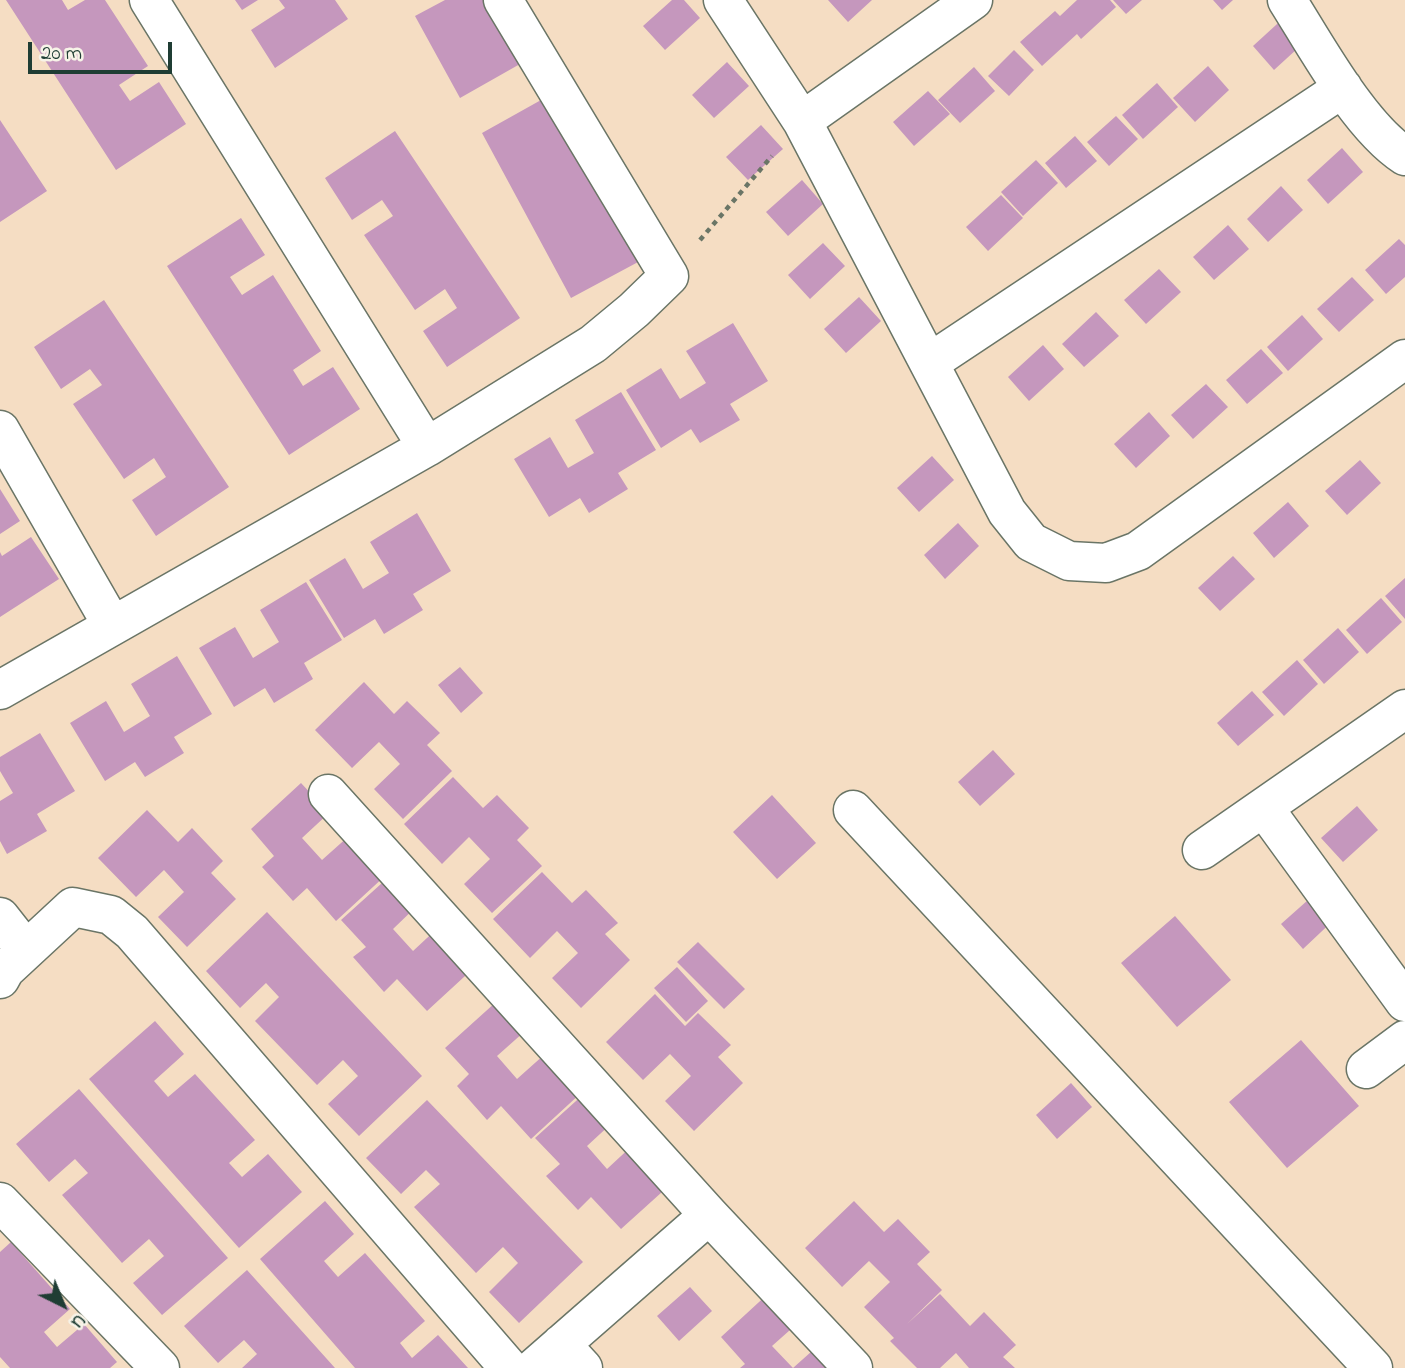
<!DOCTYPE html>
<html>
<head>
<meta charset="utf-8">
<style>
	body { margin:0 }
	#map { position:relative; width:1405px; height:1368px; overflow:hidden; background:#f5ddc3; font-family:"Indie Flower",sans-serif }
	canvas { display:block }
	.north { position:absolute; left:28px; top:1270px; width:70px; height:70px; -webkit-text-stroke:5px #f7f3e8; paint-order:stroke; rotate:137deg; font-size:19px; font-weight:700; line-height:28px; text-align:center; color:#1f3d34 }
	.north::after { content:''; display:block; margin:auto; width:24px; height:32px; background:#1f3d34; clip-path:polygon(50% 0,100% 100%,50% 72%,0 100%) }
	.scale { position:absolute; left:28px; top:42px; width:144px; height:32px; box-sizing:border-box; border:4px solid #1f3d34; border-top:0; padding-left:9px; font-size:21px; line-height:24px; white-space:nowrap; color:#1f3d34; -webkit-text-stroke:5px #f7f3e8; paint-order:stroke }
</style>
</head>
<body>
<div id="map">
<canvas width="1405" height="1368"></canvas>
<div class="north">U</div>
<div class="scale">20 m</div>
</div>
<script>
const g = document.querySelector('canvas').getContext('2d');
g.lineJoin = 'round';
function fillPath(path, color) { g.fillStyle = color; g.fill(path, 'evenodd'); }
function stroke(path, color, width, dash) { g.strokeStyle = color; g.lineWidth = width; g.lineCap = dash ? 'butt' : 'round'; g.setLineDash(dash || []); g.stroke(path); }
fillPath(new Path2D(`
	M6,0H62L68,10L85,0H105L148,66L119,85L130,101L159,82L186,124L116,170Z
	M235,0H258L242,10Z
	M279,0H335L348,19L275,68L251,30L285,8Z
	M445,0H485L520,64L460,98L415,16Z
	M672,0H684L700,18L665,50L643,26Z
	M828,0H872L848,22Z
	M1077,0H1110L1116,7L1081,39L1077,34L1042,66L1020,42L1055,11L1060,16Z
	M1113,0H1142L1126,14Z
	M1213,0H1233L1222,10Z
	M1288,14L1309,38L1274,70L1253,46Z
	M1014,50L1034,70L1009,96L988,76Z
	M727,62L749,86L714,118L692,95Z
	M1208,66L1229,90L1195,122L1173,98Z
	M974,67L995,91L960,123L938,100Z
	M1157,83L1178,107L1143,139L1122,115Z
	M928,91L950,114L914,146L893,122Z
	M550,95L640,261L571,298L482,133Z
	M1116,116L1138,139L1109,166L1087,142Z
	M0,120L47,191L0,222Z
	M761,125L783,149L748,180L726,157Z
	M395,131L520,318L447,367L423,331L457,308L445,289L415,310L364,235L393,216L382,200L352,220L325,178Z
	M1075,136L1097,161L1066,188L1045,163Z
	M1342,148L1363,172L1328,204L1307,180Z
	M1036,160L1058,183L1023,216L1001,192Z
	M802,180L823,204L788,236L766,212Z
	M1281,186L1303,210L1268,242L1247,219Z
	M1001,195L1023,218L988,251L966,227Z
	M241,218L265,255L230,277L242,295L273,275L321,351L293,370L303,386L333,367L360,409L289,455L167,266Z
	M1228,225L1249,249L1214,280L1193,257Z
	M1399,239L1405,245V277L1386,294L1365,270Z
	M823,243L845,266L810,299L788,275Z
	M1159,269L1181,292L1146,324L1124,300Z
	M1352,277L1374,300L1339,332L1317,309Z
	M859,297L881,321L846,353L824,329Z
	M104,300L229,487L156,536L132,500L166,477L154,458L124,479L73,404L102,385L90,369L61,389L34,347Z
	M1096,312L1119,336L1084,367L1062,344Z
	M1302,315L1323,339L1288,371L1267,347Z
	M733,323L768,381L730,404L740,420L700,443L691,429L661,448L626,390L661,368L680,399L706,383L686,351Z
	M1043,345L1064,369L1029,401L1008,377Z
	M1261,349L1283,373L1247,404L1226,380Z
	M1206,384L1228,407L1193,439L1171,415Z
	M621,392L656,450L618,473L628,489L589,513L580,498L549,517L514,459L550,437L568,468L594,453L575,420Z
	M1149,412L1170,436L1136,468L1114,444Z
	M932,456L954,480L919,512L897,488Z
	M1360,460L1381,483L1347,515L1325,491Z
	M0,489L20,521L0,534Z
	M1288,502L1309,526L1274,558L1253,533Z
	M417,513L451,571L413,594L423,610L384,634L375,619L344,638L309,580L345,558L363,589L389,573L370,542Z
	M958,523L979,546L945,579L924,555Z
	M31,537L59,579L0,617V552L2,556Z
	M1233,556L1255,579L1220,611L1198,588Z
	M1405,578V619L1385,596Z
	M306,582L342,640L304,663L313,679L274,703L265,688L234,707L199,648L235,627L253,658L279,642L260,610Z
	M1381,598L1402,622L1367,654L1346,630Z
	M1338,628L1359,652L1324,684L1303,660Z
	M177,656L212,714L174,737L184,753L145,777L135,762L105,781L70,723L106,701L124,732L150,716L131,684Z
	M1297,660L1318,684L1284,716L1262,692Z
	M460,667L483,693L461,713L438,685Z
	M364,682L394,714L407,701L440,733L427,745L452,771L403,819L374,789L400,764L379,742L352,768L315,730Z
	M1252,691L1274,715L1238,746L1217,723Z
	M40,733L75,791L37,814L47,831L7,854L0,841V801L13,793L0,771V757Z
	M993,750L1015,774L980,806L958,782Z
	M453,777L483,808L497,795L529,828L517,840L542,866L492,913L464,884L490,859L469,837L442,864L404,824Z
	M301,783L329,813L302,838L322,860L350,835L386,875L336,921L307,888L293,901L262,867L274,856L251,829Z
	M772,795L816,843L777,879L733,832Z
	M1357,806L1378,830L1343,862L1321,838Z
	M147,810L178,842L192,828L223,861L211,873L236,899L187,947L158,917L184,892L164,870L136,897L98,858Z
	M542,872L572,903L586,890L618,923L605,934L630,960L581,1008L552,978L578,953L557,931L530,958L493,919Z
	M392,874L419,904L393,929L413,951L441,925L477,965L427,1011L397,979L384,992L353,957L366,947L341,920Z
	M1317,892L1338,916L1303,949L1281,924Z
	M267,912L422,1076L359,1136L328,1104L358,1076L343,1060L317,1085L255,1021L279,997L266,983L240,1008L206,971Z
	M1175,916L1231,980L1177,1027L1121,963Z
	M698,942L745,989L724,1009L677,962Z
	M677,967L708,1001L686,1022L654,988Z
	M655,994L685,1026L698,1013L731,1045L718,1057L743,1083L694,1131L665,1101L691,1076L670,1054L643,1080L606,1042Z
	M496,1002L524,1032L497,1056L517,1079L545,1054L581,1093L531,1139L501,1106L487,1120L457,1086L469,1074L445,1048Z
	M155,1021L184,1054L154,1081L168,1097L195,1074L255,1140L229,1163L242,1177L268,1154L302,1192L239,1248L89,1079Z
	M1301,1040L1359,1106L1287,1168L1229,1102Z
	M1071,1083L1092,1107L1057,1139L1036,1115Z
	M79,1089L228,1258L162,1315L133,1283L164,1256L149,1239L122,1263L62,1195L88,1173L75,1159L49,1182L16,1144Z
	M586,1092L613,1122L587,1146L607,1169L635,1143L672,1183L621,1229L591,1197L578,1210L546,1176L560,1164L535,1138Z
	M427,1100L583,1262L519,1323L489,1292L518,1263L503,1247L476,1273L414,1207L440,1184L426,1170L401,1194L366,1158Z
	M325,1201L354,1234L324,1261L338,1277L365,1253L425,1321L400,1343L412,1358L438,1335L468,1368H355L260,1259Z
	M854,1201L884,1232L898,1219L930,1252L917,1264L942,1290L907,1324L940,1294L970,1326L984,1312L1016,1345L1003,1357L1015,1368H969L956,1353L940,1368H917L890,1341L894,1338L864,1307L890,1282L869,1261L842,1287L805,1248Z
	M11,1242L70,1309L44,1332L57,1347L84,1324L117,1362L110,1368H10L0,1357V1252Z
	M247,1270L335,1368H242L257,1354L244,1340L218,1363L184,1326Z
	M690,1287L712,1311L679,1341L657,1316Z
	M771,1291L799,1322L772,1346L793,1368L821,1343L843,1368H740L745,1364L721,1337Z`), '#c597bd');
const street = new Path2D(`
	M149,0L427,447
	M723,0L802,121L1007,512L1031,542L1069,561L1106,563L1138,551L1405,359
	M1287,0C1316,46 1360,127 1405,156
	M802,121L973,0
	M929,363L1343,88
	M0,430L112,625
	M0,690L427,447L593,344L634,310L669,276L503,0
	M328,794L709,1215L853,1368
	M1264,808L1405,1002
	M853,810L1373,1368
	M1202,850L1405,709
	M0,917L26,950
	M0,979L5,970L73,907L111,915L132,932L509,1368
	M1366,1069L1405,1040
	M0,1202L160,1368
	M561,1344L583,1368
	M534,1368L709,1215`);
stroke(street, '#6a7566', 41);
stroke(new Path2D(`
	M700,240L772,156`), '#6a7566', 4.5, [5, 5]);
stroke(street, '#fff', 38);
</script>
</body>
</html>
